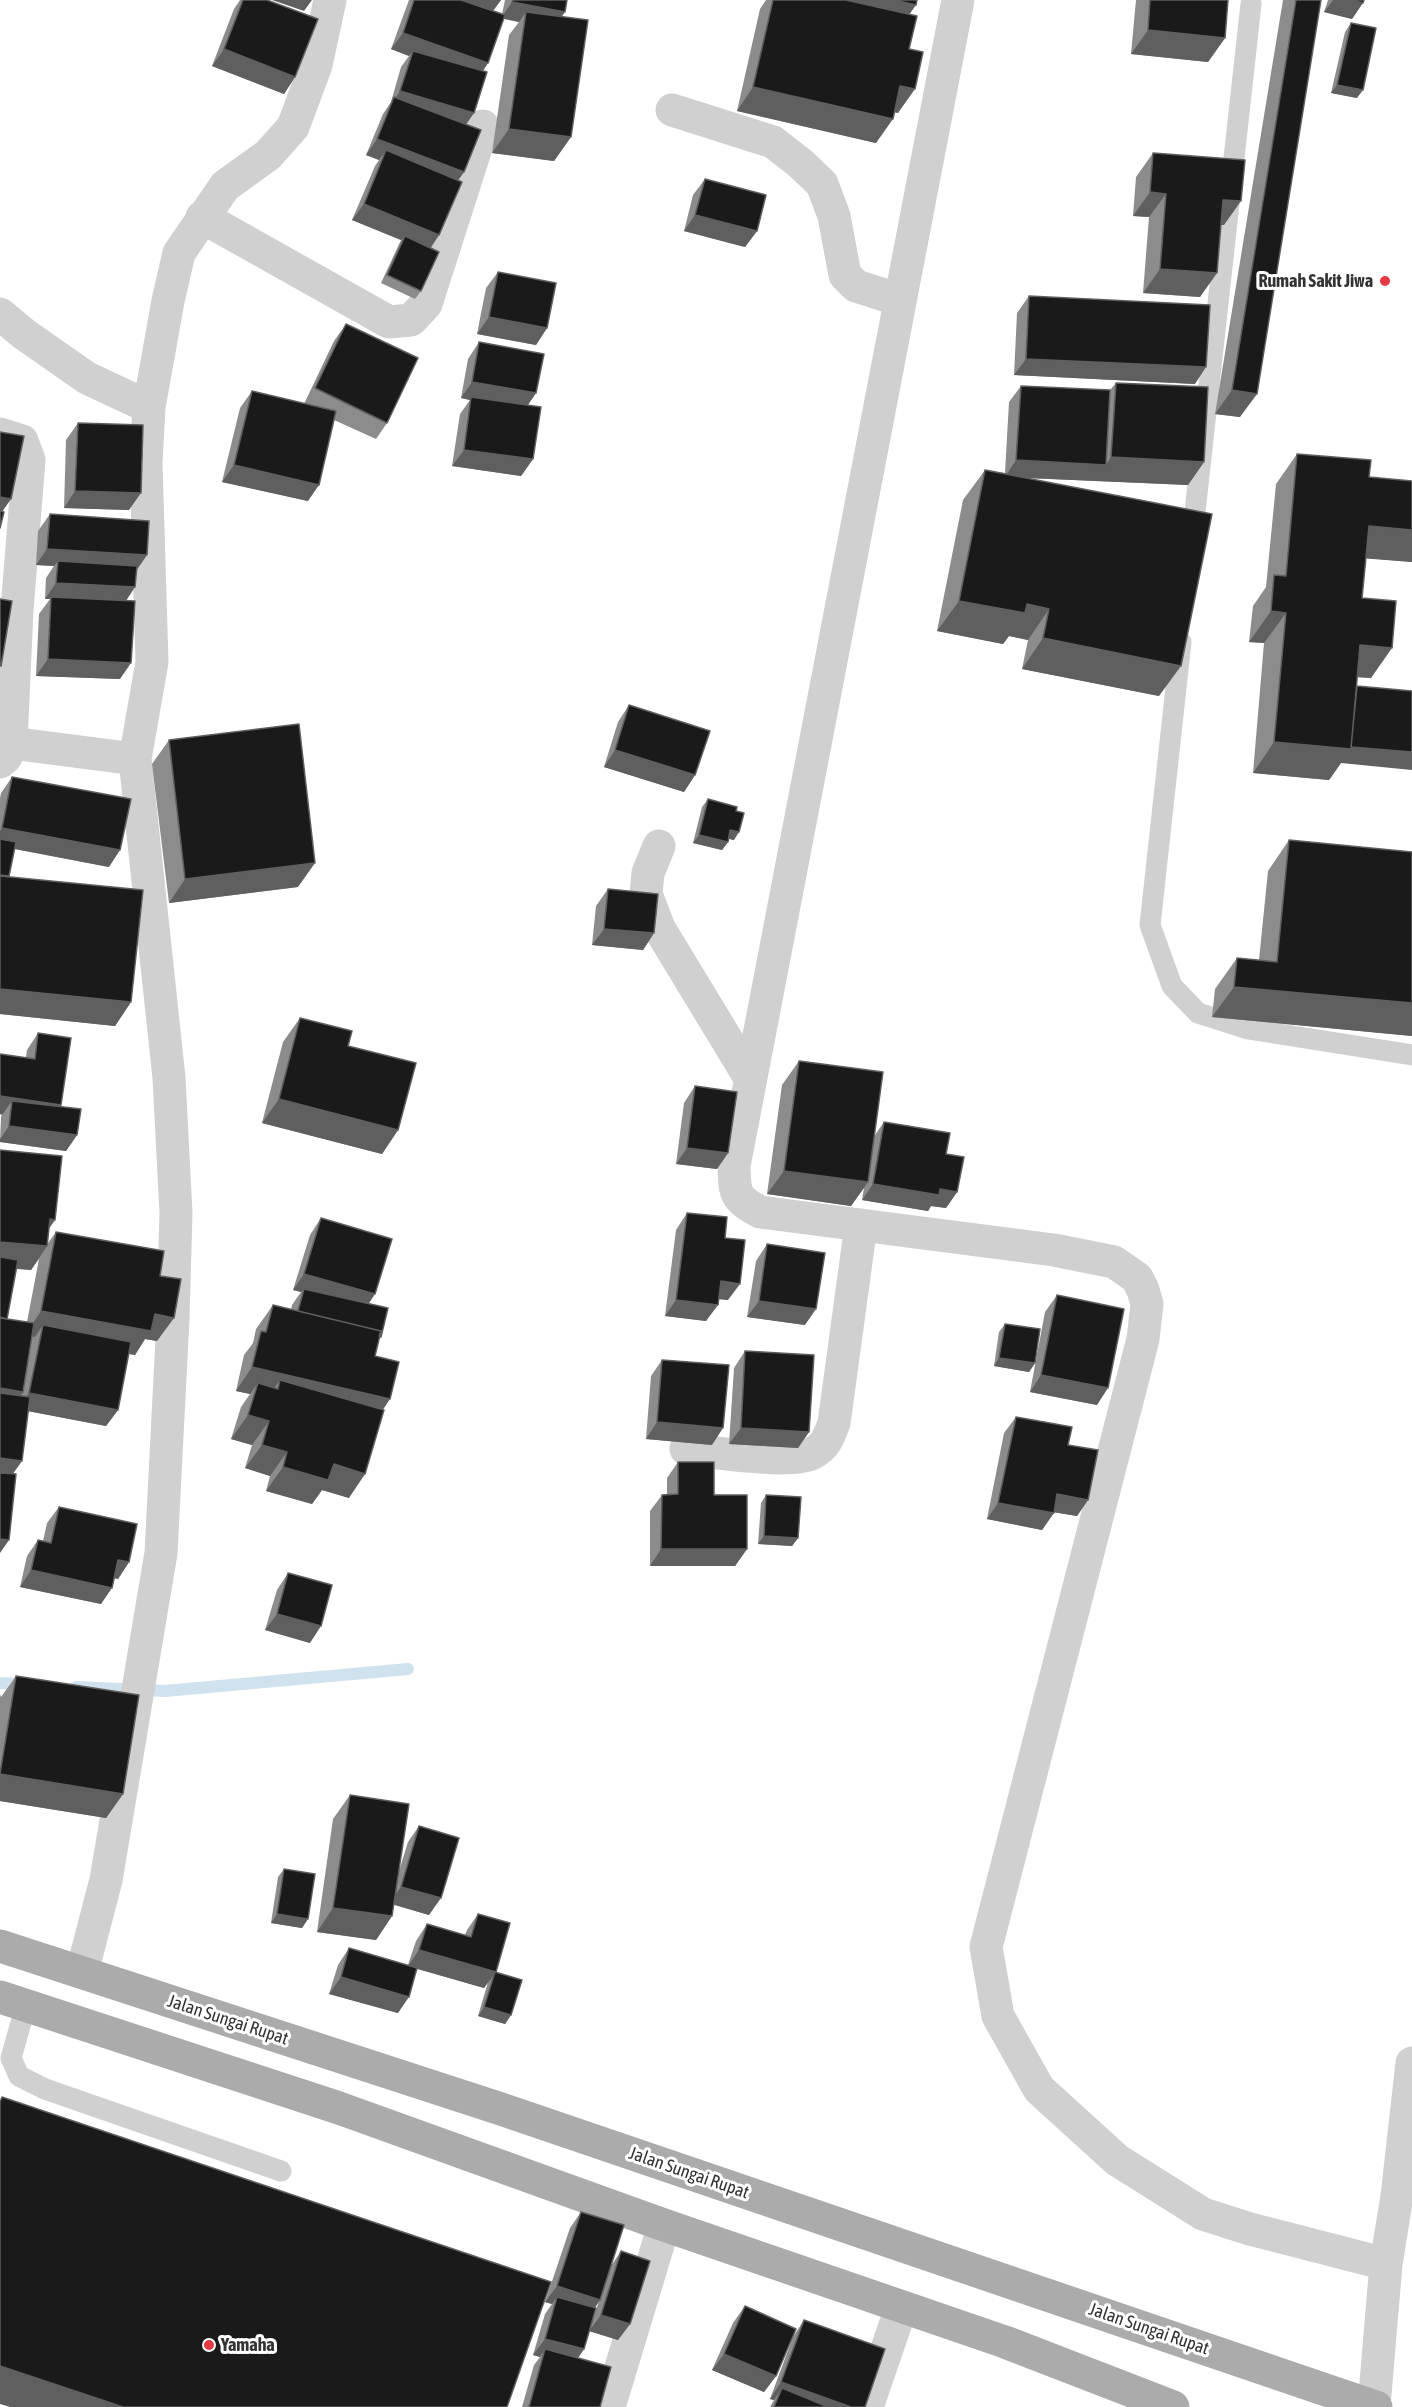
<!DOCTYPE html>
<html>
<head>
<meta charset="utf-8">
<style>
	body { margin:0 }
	canvas { display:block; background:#fff }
</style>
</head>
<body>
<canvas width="1412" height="2407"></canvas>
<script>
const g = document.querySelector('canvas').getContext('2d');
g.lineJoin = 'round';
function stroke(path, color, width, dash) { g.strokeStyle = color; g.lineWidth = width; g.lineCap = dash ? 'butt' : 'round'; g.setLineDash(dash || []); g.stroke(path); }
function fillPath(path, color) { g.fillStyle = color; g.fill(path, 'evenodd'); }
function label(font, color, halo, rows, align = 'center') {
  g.font = font + ' "Asap Condensed",sans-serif'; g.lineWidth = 6; g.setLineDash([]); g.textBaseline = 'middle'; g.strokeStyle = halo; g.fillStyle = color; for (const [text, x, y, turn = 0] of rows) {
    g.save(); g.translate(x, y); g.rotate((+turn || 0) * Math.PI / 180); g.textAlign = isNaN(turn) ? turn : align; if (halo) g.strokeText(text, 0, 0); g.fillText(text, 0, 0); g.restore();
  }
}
stroke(new Path2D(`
	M0,1683L26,1684
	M76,1687L165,1691L408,1669`), '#cfe2ee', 12);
stroke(new Path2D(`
	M1192,539L1251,4
	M1181,642L1150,925L1172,986L1198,1013L1248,1029L1412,1055
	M26,2005L11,2058L19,2076L45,2089L281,2171`), '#d0d0d0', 21);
stroke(new Path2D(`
	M958,0L734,1166C735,1194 734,1198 760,1212L1054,1250L1114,1262L1137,1278L1143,1290L1147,1304L1143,1339L986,1947L998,2016L1039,2089L1117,2160L1203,2214L1250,2229L1386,2264
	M672,110L773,142L800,163L822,184L834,216L845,275L856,286L900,300
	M202,217L389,322L411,320L426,304L483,126
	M0,314L24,334L87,378L149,407
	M0,434L22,441L29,460L17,610L11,743L6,757L0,762
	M11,743L135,759
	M659,846L648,873L646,894L659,928L750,1078
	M686,1449C712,1452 794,1465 813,1453C826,1446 829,1436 834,1423L861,1225
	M82,1972L106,1880L161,1553L173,1319L176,1213L169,1078L135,759L152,662L146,463L149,407L168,301L179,253L225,186L268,155L293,127L316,65L330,0
	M1374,2406L1386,2264L1397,2196L1412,2063
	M609,2407L664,2225
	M867,2407L901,2308`), '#d0d0d0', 33);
stroke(new Path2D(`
	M0,1946L501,2109L1376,2407
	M0,1997L339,2108L664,2225L1005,2342L1173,2407`), '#ababab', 33);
fillPath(new Path2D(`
	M240,0H267L295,77L284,94L212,66L234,9Z
	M409,0H501L493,11L502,14L505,0H567L562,16L571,137L554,161L492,153L509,35L519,22L504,19L488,63L483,71L466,125L464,172L458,180L439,235L431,248L421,291L415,299L381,283L401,240L352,220L375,166L379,160L366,155L383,114L391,102L401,67L409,56L391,49Z
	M766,0H917L909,14V49L898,113L894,112L876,143L737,111L760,9Z
	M1136,0H1228L1225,38L1208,62L1131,54Z
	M1283,0H1321L1240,417L1215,414Z
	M1328,0H1364L1352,19L1324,12Z
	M1351,23L1357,98L1331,93L1345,32Z
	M1153,153L1224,225H1221L1200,297L1143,293L1149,217L1133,216L1136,177Z
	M705,179L757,231L745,247L684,231L693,195Z
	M498,272L547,328L536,345L477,334L486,288Z
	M1029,296L1195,384L1014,375L1017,313Z
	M346,324L387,423L376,439L334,420L308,501L222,482L240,408L252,391L304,404L334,341Z
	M479,342L536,393L528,405L533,459L521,476L452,466L460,414L470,400L461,398L468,359Z
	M1116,383L1204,462L1188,485L1026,478L1159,696L1022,669L1028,640L1009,636L1003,644L937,631L963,500L985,470L1005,473L1009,402L1021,386L1110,390Z
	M78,423L129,510L64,508L66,440Z
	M1297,454L1369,477L1412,481V562L1366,558L1362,598L1371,678L1357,677L1341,763L1329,780L1253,773L1264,643L1249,642L1253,606L1266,587L1276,484Z
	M50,514L147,555L136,570L126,600L120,679L36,676L39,614L50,599H45L46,578L54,566L36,565L38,531Z
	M629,705L695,775L684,792L604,767L618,722Z
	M169,740L298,887L169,903L152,764Z
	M12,777L109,867L14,849L8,877L131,1002L115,1026L0,1014V798L1,793Z
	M708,799L736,811L734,840L729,839L728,842L722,850L693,843L702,807Z
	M1289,840L1412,852V1036L1212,1017L1215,989L1237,958L1259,960L1268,871Z
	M608,889L654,933L643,950L592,945L596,906Z
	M300,1018L348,1046L398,1130L382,1154L262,1123L283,1042Z
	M38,1033L60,1107L77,1135L66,1151L0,1142L1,1117L26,1057L27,1050Z
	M799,1061L875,1135L884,1122L946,1154L957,1192L946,1208L931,1206L928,1211L862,1200L864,1188L851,1206L767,1194L782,1085Z
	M695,1086L728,1153L717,1169L676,1164L684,1103Z
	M0,1150L55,1220L49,1228L48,1243L56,1232L160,1276L157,1341L145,1339L135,1355L129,1354L118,1410L106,1426L28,1411L13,1474ZM39,1259L27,1322L7,1319L16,1269L31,1270Z
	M687,1213L725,1238L728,1300L718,1299L706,1321L665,1316L676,1230Z
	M321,1218L369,1303L381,1337L378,1340L375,1356L383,1410L349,1498L322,1490L312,1504L266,1491L270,1476L245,1468L252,1445L231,1439L241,1407L250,1394L236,1391L244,1355L253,1343L256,1329L273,1305L291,1310L292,1305L301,1292L293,1290L310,1235Z
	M767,1244L805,1325L747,1317L756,1261Z
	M1057,1295L1097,1405L1030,1392L1045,1312Z
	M1005,1324L1035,1363L1029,1372L994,1366L999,1332Z
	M745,1351L809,1432L798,1448L729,1444L734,1368Z
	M662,1360L712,1445L646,1439L651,1376Z
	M1016,1417L1068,1445L1088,1500L1077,1516L1054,1512L1042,1530L987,1519L1004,1433Z
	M678,1462L714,1495L747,1549L735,1566H650V1511L662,1495H667V1478Z
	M766,1495L798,1538L792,1546L758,1544L761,1503Z
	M59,1507L129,1562L118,1579L114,1578L101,1604L20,1587L27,1556L38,1540L43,1541L47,1523Z
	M288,1573L310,1643L265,1630L277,1590Z
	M16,1676L123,1794L106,1818L0,1801V1694L1,1697Z
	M350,1795L399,1871L408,1842L419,1826L429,1915L394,1905L392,1916L376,1940L317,1932L333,1819Z
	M284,1869L308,1919L302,1928L271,1923L278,1877Z
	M478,1914L495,1972L511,2015L505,2024L478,2016L488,1982L484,1988L417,1969L398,2013L329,1994L338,1965L349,1948L408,1965L416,1941L427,1924L465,1935L467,1930Z
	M581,2212L611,2266L621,2251L630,2324L618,2340L589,2331L599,2301L595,2308L584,2349L578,2358L600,2407H522L534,2365L540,2357L533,2355L545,2314L552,2304L545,2302L570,2228Z
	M745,2306L776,2376L764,2392L712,2370L733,2323Z
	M804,2320L865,2407H770L774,2400L770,2399L793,2337Z`), '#8c8c8c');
fillPath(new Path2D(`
	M272,0H312L304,11Z
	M424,0H501L489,16Z
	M827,0H894L916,5L899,29Z
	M1333,0H1352L1363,3L1352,19L1324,12Z
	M512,2L565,12L553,29L526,12L519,22L501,18Z
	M1148,30L1225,38L1208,62L1131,54Z
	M403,33L488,63L477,79L413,51L409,56L391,49Z
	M224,49L295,77L284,94L212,66Z
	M1337,85L1363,90L1357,98L1331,93Z
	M900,86L915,89L898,113L884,110Z
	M753,87L893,119L876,143L737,111Z
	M400,91L474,113L463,129L391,105Z
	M509,129L571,137L554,161L492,153Z
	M377,139L464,172L452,189L386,150L379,160L366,155Z
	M1150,192L1166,194L1149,217L1133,216Z
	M1223,200L1241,201L1224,225L1206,224Z
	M364,204L439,235L428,251L405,236L401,240L352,220Z
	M695,215L757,231L745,247L684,231Z
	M1160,269L1217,273L1200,297L1143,293Z
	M489,317L547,328L536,345L477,334Z
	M1026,359L1206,367L1195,384L1014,375Z
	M472,382L536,393L525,409L471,397L470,400L461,398Z
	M1232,390L1257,394L1240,417L1215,414Z
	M464,450L533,459L521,476L452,466Z
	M1111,457L1204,462L1188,485L1005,477L1016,460L1106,465Z
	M234,465L319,485L308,501L222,482Z
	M75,491L141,493L129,510L64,508Z
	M0,497L11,499L0,515Z
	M1369,526L1412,530V562L1347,557Z
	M47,549L147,555L136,571L58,561L54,566L36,565Z
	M56,583L135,587L124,604L51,597L50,599H45Z
	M959,601L1027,604L1049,609L1028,640L1009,636L1003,644L937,631Z
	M1271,611L1286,613L1264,643L1249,642Z
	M1043,638L1181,666L1159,696L1022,669Z
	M1360,645L1392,648L1371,678L1339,676Z
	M48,659L131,663L120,679L36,676Z
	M1274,742L1345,746L1412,752V770L1341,763L1329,780L1253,773Z
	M615,750L695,775L684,792L604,767Z
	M2,828L120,850L109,867L0,846V831Z
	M730,830L739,832L734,840L725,838Z
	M699,835L728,842L722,850L693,843Z
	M315,863L298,887L169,903L185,879Z
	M604,929L654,933L643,950L592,945Z
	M1234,987L1412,1003V1036L1212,1017Z
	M0,989L131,1002L115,1026L0,1014Z
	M0,1096L61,1105L49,1121L12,1101L2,1115L0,1114Z
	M279,1099L398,1130L382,1154L262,1123Z
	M9,1126L77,1135L66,1151L0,1142V1139Z
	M687,1148L728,1153L717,1169L676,1164Z
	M784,1171L868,1182L851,1206L767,1194Z
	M873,1184L940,1189L957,1192L946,1208L931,1206L928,1211L862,1200Z
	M50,1219L55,1220L38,1244Z
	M0,1242L47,1246L31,1270L0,1267Z
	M304,1274L375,1294L364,1311L304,1289L301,1292L293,1290Z
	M721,1281L740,1284L728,1300L709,1298Z
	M676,1300L718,1305L706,1321L665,1316Z
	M759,1301L816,1309L805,1325L747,1317Z
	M41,1311L155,1314L174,1318L157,1341L145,1339L135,1355L40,1338L43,1325L35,1337L25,1335Z
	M999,1358L1035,1363L1029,1372L994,1366Z
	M252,1367L390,1399L374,1423L278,1389L280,1380L267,1398L258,1383L250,1394L236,1391Z
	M1041,1375L1108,1388L1097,1405L1030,1392Z
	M0,1388L23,1392L7,1415L0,1414Z
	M29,1393L118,1410L106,1426L17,1409Z
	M248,1415L269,1421L252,1445L231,1439Z
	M657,1422L723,1428L712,1445L646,1439Z
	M741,1428L809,1432L798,1448L729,1444Z
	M262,1445L287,1452L270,1476L245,1468Z
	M0,1458L22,1461L5,1485L0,1484Z
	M334,1464L365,1474L349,1498L322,1490L312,1504L266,1491L283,1467Z
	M1057,1494L1088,1500L1077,1516L1046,1511Z
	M998,1503L1054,1513L1042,1530L987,1519Z
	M764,1536L798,1538L792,1546L758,1544Z
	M0,1539L9,1540L0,1553Z
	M661,1549H747L735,1566H650Z
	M118,1560L129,1562L118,1579L107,1576Z
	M31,1570L112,1588L101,1604L20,1587Z
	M277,1614L321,1626L310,1643L265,1630Z
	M0,1774L123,1794L106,1818L0,1801Z
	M401,1887L441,1898L429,1915L389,1903Z
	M333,1908L392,1916L376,1940L317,1932Z
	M277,1914L308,1919L302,1928L271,1923Z
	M419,1950L496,1972L484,1988L408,1966Z
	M341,1977L409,1997L398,2013L329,1994Z
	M484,2007L511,2015L505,2024L478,2016Z
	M557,2286L600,2300L589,2316L557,2297L552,2304L545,2302Z
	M601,2315L630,2324L618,2340L589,2331Z
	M545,2339L584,2349L573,2365L545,2349L540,2357L533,2355Z
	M724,2354L776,2376L764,2392L712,2370Z
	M0,2366L123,2407H10L0,2404Z
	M781,2382L851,2407H794L782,2388L774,2400L770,2399Z`), '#5f5f5f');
const building = new Path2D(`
	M243,0H267L318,19L295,77L224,49Z
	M414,0H461L505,15L488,63L403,33Z
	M513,0H567L565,12L512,2Z
	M773,0H846L917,16L909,49L923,52L915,89L900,86L893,119L753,87Z
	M894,0H917L916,5Z
	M1150,0H1228L1225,38L1148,30Z
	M1296,0H1321L1257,394L1232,390Z
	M1352,0H1364L1363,3Z
	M526,12L588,20L571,137L509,129Z
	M1351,23L1376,28L1363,90L1337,85Z
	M413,51L487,72L474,113L400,91Z
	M394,97L481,130L464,172L377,139Z
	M386,150L462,182L439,235L364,204Z
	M1153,153L1245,160L1241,201L1223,200L1217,273L1160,269L1166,194L1150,192Z
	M705,179L766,195L757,231L695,215Z
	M405,236L439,252L421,291L387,275Z
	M498,272L556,283L547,328L489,317Z
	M1029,296L1210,305L1206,367L1026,359Z
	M346,324L418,358L387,423L315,388Z
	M479,342L544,354L536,393L472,382Z
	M1116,383L1208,387L1204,462L1111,457Z
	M1021,386L1110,390L1106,465L1016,460Z
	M252,391L336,411L319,485L234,465Z
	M471,397L541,407L533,459L464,450Z
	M78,423L143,425L141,493L75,491Z
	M0,432L24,436L11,499L0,497Z
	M1297,454L1371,460L1369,477L1412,481V530L1369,526L1362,598L1396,601L1392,648L1360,645L1351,749L1274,742L1286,613L1271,611L1274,575L1286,576Z
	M985,470L1212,514L1181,666L1043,638L1049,609L1027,604L1025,613L959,601Z
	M0,511L4,512L0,528Z
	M50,514L149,521L147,555L47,549Z
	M58,561L137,566L135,587L56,583Z
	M51,597L135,601L131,663L48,659Z
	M0,599L12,601L1,666H0Z
	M1357,686L1412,691V752L1351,747Z
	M629,705L710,731L695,775L615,750Z
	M299,724L315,863L185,879L169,740Z
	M12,777L131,799L120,850L2,828Z
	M708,799L737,807L736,811L744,813L739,832L730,830L728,842L699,835Z
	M0,839L16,842L9,876L0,875Z
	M1289,840L1412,852V1003L1234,987L1237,958L1277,962Z
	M0,876L143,890L131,1002L0,989Z
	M608,889L658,894L654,933L604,929Z
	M300,1018L352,1031L348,1046L416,1063L398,1130L279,1099Z
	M38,1033L71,1038L61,1105L0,1096V1054L35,1059Z
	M799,1061L883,1072L868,1182L784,1171Z
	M695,1086L737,1092L728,1153L687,1148Z
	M12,1101L81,1109L77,1135L9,1126Z
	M884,1122L950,1133L946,1154L964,1157L957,1192L940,1189L939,1195L873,1184Z
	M0,1150L62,1156L55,1220L50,1219L47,1246L0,1242Z
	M687,1213L727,1217L725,1238L745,1240L740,1284L721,1281L718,1305L676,1300Z
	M321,1218L392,1239L375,1294L304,1274Z
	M56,1232L164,1251L160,1276L181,1279L174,1318L155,1314L151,1331L41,1311Z
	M767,1244L825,1253L816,1309L759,1301Z
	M0,1257L18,1260L7,1319L0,1317Z
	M304,1289L388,1308L381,1337L379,1336L381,1331L298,1311Z
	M1057,1295L1124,1309L1108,1388L1041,1375Z
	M273,1305L381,1331L375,1356L399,1362L390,1399L252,1367L261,1331L266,1332Z
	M0,1318L34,1323L23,1392L0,1388Z
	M1005,1324L1040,1329L1035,1363L999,1358Z
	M43,1325L131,1342L118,1410L29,1393Z
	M745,1351L814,1355L809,1432L741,1428Z
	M662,1360L729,1365L723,1428L657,1422Z
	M280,1380L384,1410L365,1474L334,1464L328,1480L283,1467L287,1452L262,1445L269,1421L248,1415L258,1383L278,1389Z
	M0,1393L30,1397L22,1461L0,1458Z
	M1016,1417L1072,1427L1068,1445L1098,1450L1088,1500L1057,1494L1054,1513L998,1503Z
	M678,1462H714V1495H747V1549H661L662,1495L678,1494Z
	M0,1473L16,1474L9,1540L0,1539Z
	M766,1495L801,1497L798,1538L764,1536Z
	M59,1507L137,1524L129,1562L118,1560L112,1588L31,1570L38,1540L51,1543Z
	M288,1573L332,1585L321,1626L277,1614Z
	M16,1676L139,1695L123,1794L0,1774Z
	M350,1795L409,1804L392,1916L333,1908Z
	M419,1826L459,1838L441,1898L401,1887Z
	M284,1869L315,1874L308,1919L277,1914Z
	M478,1914L510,1923L496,1972L419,1950L427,1924L471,1937Z
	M349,1948L417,1968L409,1997L341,1977Z
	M495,1972L522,1980L511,2015L484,2007Z
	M2,2097L551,2282L507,2407H123L0,2366V2102Z
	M581,2212L624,2225L600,2300L557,2286Z
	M621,2251L650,2261L630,2324L601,2315Z
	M557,2297L596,2308L584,2349L545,2339Z
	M745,2306L796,2329L776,2376L724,2354Z
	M804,2320L885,2349L865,2407H851L781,2382Z
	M545,2349L611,2367L600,2407H529Z
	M782,2388L828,2407H774Z`);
fillPath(building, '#1a1a1a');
stroke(building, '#5f5f5f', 1.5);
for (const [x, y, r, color] of [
	[1385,281,6,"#e63946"],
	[209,2345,6,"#e63946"]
]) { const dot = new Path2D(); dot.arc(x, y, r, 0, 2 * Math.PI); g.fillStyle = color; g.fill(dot); stroke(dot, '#fff', 2); }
label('bold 18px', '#333', '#fff', [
	["Rumah Sakit Jiwa",1373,281],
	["Yamaha",221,2345,"left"]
], 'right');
label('18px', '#333', '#fff', [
	["Jalan Sungai Rupat",228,2020,18],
	["Jalan Sungai Rupat",689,2173,19],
	["Jalan Sungai Rupat",1149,2329,19]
]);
</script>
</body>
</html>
